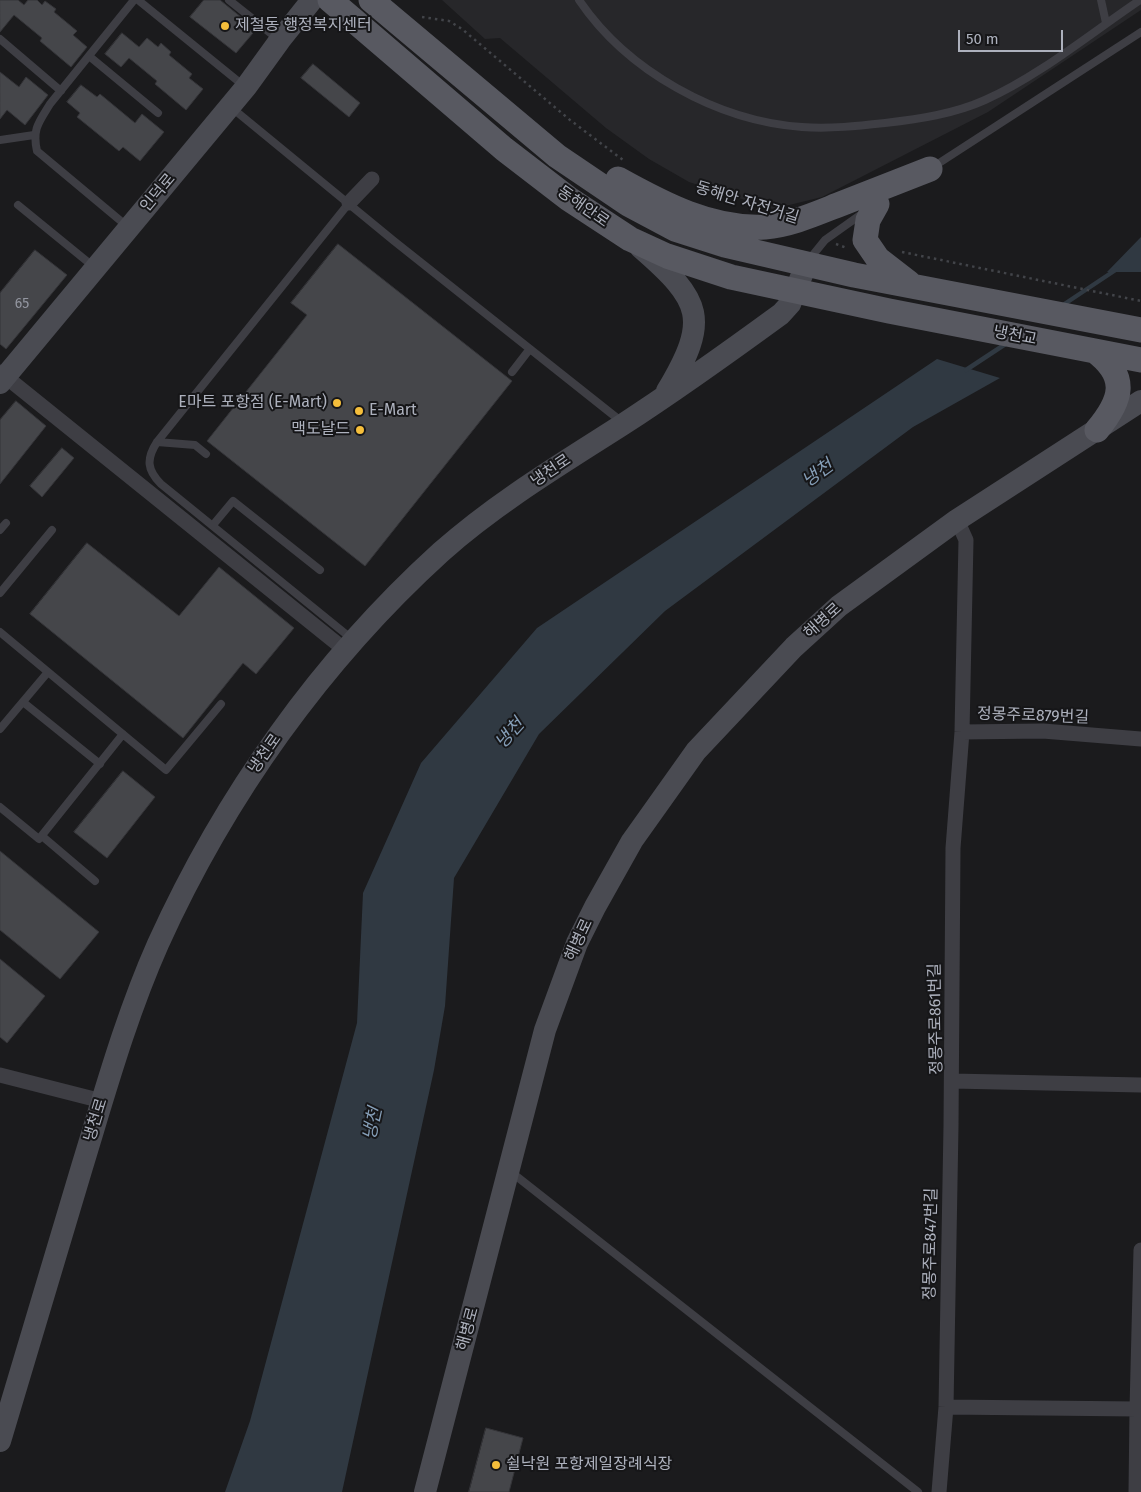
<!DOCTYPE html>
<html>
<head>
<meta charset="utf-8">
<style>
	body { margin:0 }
	#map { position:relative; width:1141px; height:1492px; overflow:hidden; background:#1b1b1d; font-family:"Fira Sans",sans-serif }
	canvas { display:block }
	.scale { position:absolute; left:958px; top:30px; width:105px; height:22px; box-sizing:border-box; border:2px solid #adb1bd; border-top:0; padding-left:6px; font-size:15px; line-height:18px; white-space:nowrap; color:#adb1bd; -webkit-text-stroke:4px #161618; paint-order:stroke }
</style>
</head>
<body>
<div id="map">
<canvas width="1141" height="1492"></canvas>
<div class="scale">50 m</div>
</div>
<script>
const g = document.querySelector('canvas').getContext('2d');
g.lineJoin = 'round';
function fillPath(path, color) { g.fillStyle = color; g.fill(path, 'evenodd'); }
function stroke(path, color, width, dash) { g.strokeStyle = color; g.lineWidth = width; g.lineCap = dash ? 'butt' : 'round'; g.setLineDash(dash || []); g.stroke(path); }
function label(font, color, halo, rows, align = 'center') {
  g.font = font + ' "Fira Sans","Noto Sans KR",sans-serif'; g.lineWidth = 4; g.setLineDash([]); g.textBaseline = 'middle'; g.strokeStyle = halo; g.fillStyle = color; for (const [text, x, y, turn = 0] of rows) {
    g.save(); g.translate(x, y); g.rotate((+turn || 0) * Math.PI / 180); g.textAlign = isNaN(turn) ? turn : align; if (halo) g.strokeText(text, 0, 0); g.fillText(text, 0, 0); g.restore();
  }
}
fillPath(new Path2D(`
	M442,0H1141V10L988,112L822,197L773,209L689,182L649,159L606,128L500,38L485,39Z`), '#27272a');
fillPath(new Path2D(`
	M1141,237V272H1107Z
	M937,359L1000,378L913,427L665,611L539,734L454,878L445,1006L434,1070L342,1492H225L250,1421L357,1023L363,893L421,763L537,628Z`), '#303942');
stroke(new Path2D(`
	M1063,305L1117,269
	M966,370L1007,343`), '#303942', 4.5);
const building = new Path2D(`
	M0,0H18L24,5L28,0H37L42,5L45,1L56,9L54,12L77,31L73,35L87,47L71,67L40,41L42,38L14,15L0,32Z
	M204,0H220L247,22L244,25L253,33L236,53L190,17Z
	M122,33L139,47L147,38L158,47L161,43L171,52L169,55L192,74L189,78L203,89L186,110L155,84L157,81L129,58L121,67L105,54Z
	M313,64L360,103L349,117L301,78Z
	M0,72L19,87L26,77L48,95L25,125L7,110L0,119Z
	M81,85L97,97L100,94L135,123L142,114L164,132L140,161L123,147L119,151L77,117L80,113L67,102Z
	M338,244L512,381L365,566L207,441L307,315L291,303Z
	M35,250L67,275L6,349L0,344V293Z
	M16,401L46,426L0,484V420Z
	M62,448L74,458L42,497L30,486Z
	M87,543L179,616L219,567L294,628L256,674L243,663L183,738L30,614Z
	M123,771L155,797L107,858L74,832Z
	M0,851L99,932L60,979L0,930Z
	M0,959L45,996L7,1043L0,1037Z
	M486,1428L523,1438L509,1492H469Z`);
fillPath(building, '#45464a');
stroke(building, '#353539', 1);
stroke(new Path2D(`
	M422,17L449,21L462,29L570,120L623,160
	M836,244L847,248
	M902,252L1141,301`), '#424449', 2.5, [2.5, 4]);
stroke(new Path2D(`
	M138,0L244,86
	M229,0L278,39
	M579,0C627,71 717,121 802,127C830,129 858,126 885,123C919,119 954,114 985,100C1039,76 1091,33 1140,0
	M1101,0L1106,23
	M0,39L61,91
	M89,56L158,113
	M232,108L394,241L622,422
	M0,140L34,135
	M933,167L1141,32
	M349,203L157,442C146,459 147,470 161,484L352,639
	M18,205L94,267
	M128,227L37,151C32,129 39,122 50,104L134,0
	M808,261L825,240L863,213
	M512,372L529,350
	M157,442L195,445L206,454
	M213,525L233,501L320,570
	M0,530L6,523
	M0,593L52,530
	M0,632L166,770L221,704
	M23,702L100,764
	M0,729L48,672
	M0,807L39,839L123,734
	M42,836L95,881
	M511,1172L918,1492`), '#3e3e44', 8);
stroke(new Path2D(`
	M349,203L372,179
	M0,372L345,650
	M962,732L1043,731L1141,739
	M0,1075L102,1101
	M952,1081L1141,1085
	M1141,1250L1137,1409H1141
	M946,1407L1137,1409L1136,1492
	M939,1492L946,1407L951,1126L953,848L962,732L966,540L957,520`), '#3e3e44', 15);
stroke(new Path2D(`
	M641,248C702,301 710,319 667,391
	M0,383L246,87L280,40L312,0
	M0,1441C27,1350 55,1258 82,1167C105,1092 126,1016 158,944C225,796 321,661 441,552C496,503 561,464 622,425C676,390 729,352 781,314L790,304L806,265
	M425,1492L545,1030L577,943L595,907L632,841L696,751L794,647L839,606L957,520L1141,401`), '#4a4b52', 22);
stroke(new Path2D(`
	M330,0L504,149L569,199L630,239L667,256L731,277L889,311L1141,360
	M371,0L557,156L628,204L675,229L725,245L854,275L1141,330
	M618,179C663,204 712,230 765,227C790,225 815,214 838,205C869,193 900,181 930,169
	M877,204L868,220L865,240L878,259L909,283
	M1095,351C1129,377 1122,400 1097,430`), '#585961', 25);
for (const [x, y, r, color] of [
	[225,26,5,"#f5be3b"],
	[337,403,5,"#f5be3b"],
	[359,411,5,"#f5be3b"],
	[360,430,5,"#f5be3b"],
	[496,1465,5,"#f5be3b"]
]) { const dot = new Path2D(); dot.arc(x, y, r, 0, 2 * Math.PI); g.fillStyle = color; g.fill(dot); stroke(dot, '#161618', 2); }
label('14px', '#9396a0', null, [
	["65",22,304]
]);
label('16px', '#adb1bd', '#161618', [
	["제철동 행정복지센터",235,26],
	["E마트 포항점 (E-Mart)",327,403,"right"],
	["E-Mart",369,411],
	["맥도날드",350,430,"right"],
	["쉴낙원 포항제일장례식장",506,1465]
], 'left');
label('16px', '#adb1bd', '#161618', [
	["인덕로",158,193,-50],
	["동해안 자전거길",747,203,17],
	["동해안로",583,207,35],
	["냉천교",1015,336,11],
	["냉천로",551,471,-34],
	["해병로",823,621,-42],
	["정몽주로879번길",1033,716,2],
	["냉천로",265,754,-55],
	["해병로",579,940,-65],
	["정몽주로861번길",936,1019,-91],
	["냉천로",96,1120,-73],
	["정몽주로847번길",931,1244,-89],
	["해병로",468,1329,-75]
]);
label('italic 18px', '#859eb7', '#161618', [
	["냉천",818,474,-36],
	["냉천",510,734,-48],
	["냉천",373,1124,-78]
]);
</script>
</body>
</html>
